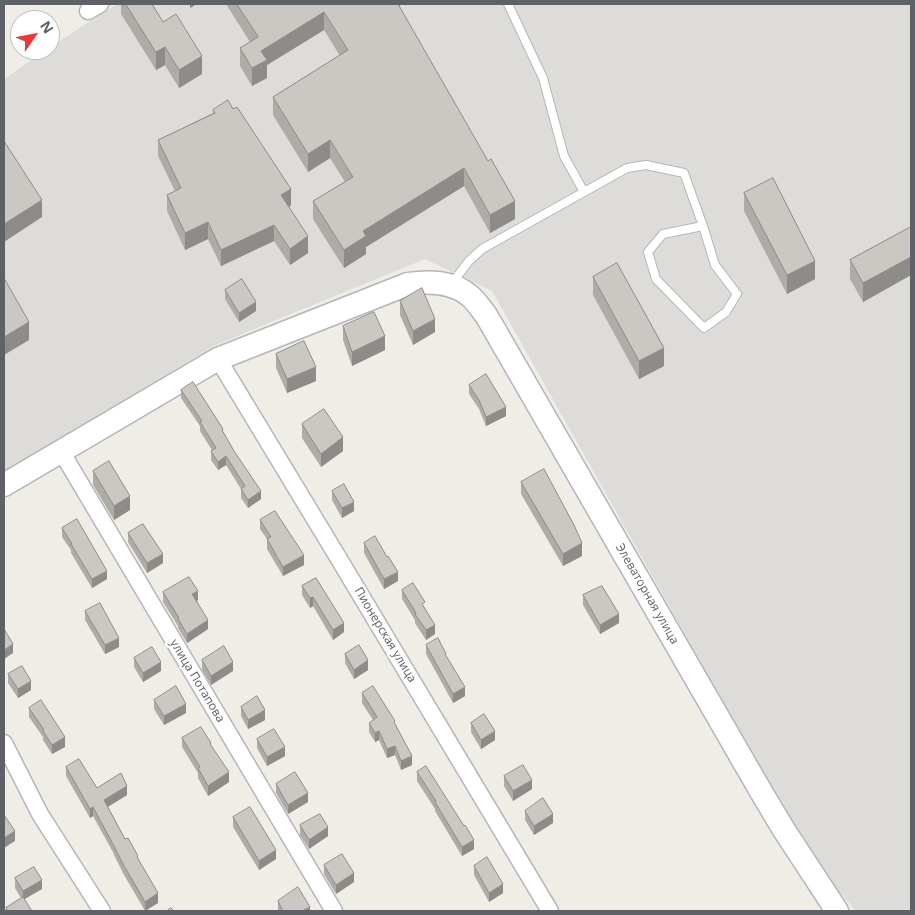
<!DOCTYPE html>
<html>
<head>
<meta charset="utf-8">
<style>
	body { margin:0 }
	#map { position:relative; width:915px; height:915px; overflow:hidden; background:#efede6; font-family:"Open Sans",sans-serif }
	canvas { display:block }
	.frame { position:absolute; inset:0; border:5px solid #5e6266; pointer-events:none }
	.north { position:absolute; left:10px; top:10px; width:50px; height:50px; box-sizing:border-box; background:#fff; border:1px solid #bfc0c2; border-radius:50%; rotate:57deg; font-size:14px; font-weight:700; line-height:20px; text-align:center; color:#5e6266 }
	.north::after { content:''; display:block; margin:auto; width:18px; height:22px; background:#e43c38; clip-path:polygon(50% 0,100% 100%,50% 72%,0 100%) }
</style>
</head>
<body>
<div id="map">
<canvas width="915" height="915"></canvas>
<div class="frame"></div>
<div class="north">N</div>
</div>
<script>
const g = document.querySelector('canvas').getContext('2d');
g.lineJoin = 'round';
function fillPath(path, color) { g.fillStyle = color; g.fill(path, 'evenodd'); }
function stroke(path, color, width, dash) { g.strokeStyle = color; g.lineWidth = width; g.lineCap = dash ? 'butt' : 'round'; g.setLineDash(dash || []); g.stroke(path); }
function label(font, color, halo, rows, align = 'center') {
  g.font = font + ' "Open Sans",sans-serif'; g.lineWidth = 5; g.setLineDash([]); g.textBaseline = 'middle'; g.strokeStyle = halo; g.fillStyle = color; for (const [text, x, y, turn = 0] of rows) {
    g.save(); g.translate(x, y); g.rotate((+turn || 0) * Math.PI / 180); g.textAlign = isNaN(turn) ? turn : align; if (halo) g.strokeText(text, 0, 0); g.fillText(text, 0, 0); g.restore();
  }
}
fillPath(new Path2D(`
	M117,4H911V911H856L813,862L492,291L425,259L218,344L4,472V79L46,50H50V47Z`), '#dedcd8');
const lane = new Path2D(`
	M508,4L543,78L564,156L584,192
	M452,283L469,261L482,249L627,168L646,165L684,173L703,226L715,265L737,294L726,312L704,328L656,279L648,252L663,234L703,226`);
const street = new Path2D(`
	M88,11L100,4
	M218,359L339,559L550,911
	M61,451L334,911
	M4,743L40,814L102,911`);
const secondary = new Path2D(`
	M4,485L218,359L408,284C429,281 452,281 470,296C476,301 481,309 486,315L763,795L784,830L837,911`);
stroke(lane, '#b3b7ba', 10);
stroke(street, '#b3b7ba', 19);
stroke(secondary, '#b2b6ba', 25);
stroke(lane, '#fff', 8);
stroke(street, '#fff', 16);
stroke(secondary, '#fff', 22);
fillPath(new Path2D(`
	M121,4H152L163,22L202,74L179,88L165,65L156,70L121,14Z
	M226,4H400V7L515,219L490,233L464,186L366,247V254L344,268L313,219V201L345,182L330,158L308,172L273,115V97L340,56L324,30L267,65V78L252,86L240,66V48L250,42Z
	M213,110L291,205L289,207L308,253L290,265L274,241L221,266L208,239L185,250L167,211V195L175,191L158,156V140L213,113Z
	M744,193L815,279L787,294L744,211Z
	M911,227V275L863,302L850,279V260Z
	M593,277L664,366L639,379L593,295Z
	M225,290L256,311L239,322L225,299Z
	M400,301L435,332L413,345L400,315Z
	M343,326L385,350L352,366L343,340Z
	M276,354L316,381L287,393L276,368Z
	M469,385L506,416L486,426L479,409L469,394Z
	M181,390L223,433L261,499L248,508L241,498V489L226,465L218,470L211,460V451L212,450L200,431V426L181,398Z
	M302,424L343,451L321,467L302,438Z
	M93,471L130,510L114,520L93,485Z
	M521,482L582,556L563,566L521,494Z
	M332,491L354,511L342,518L332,500Z
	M260,520L304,565L283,576L267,549V539L260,529Z
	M62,528L107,579L92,588L71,553V550L62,537Z
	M128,533L163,563L147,573L128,542Z
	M364,543L398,581L384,589L364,553Z
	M316,578L344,632L333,640L313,606L310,608L302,595V586Z
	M402,590L425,608L435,634L426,640L415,623V620L402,599Z
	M163,592L198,600H197L208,629L187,643L178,628V626L163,602Z
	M583,595L619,623L600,634L583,605Z
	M85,611L119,647L105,654L85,620Z
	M426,645L446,657L465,696L453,703L426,654Z
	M345,654L368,670L354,679L345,663Z
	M134,658L161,671L143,682L134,667Z
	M202,660L233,671L211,685L202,670Z
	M8,674L31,690L18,698L8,683Z
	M362,693L395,724L412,765L401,770L395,755L387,758L379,740L375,742L369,732V723L373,720L362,703Z
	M154,700L186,713L164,725L154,709Z
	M241,707L265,720L248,729L241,716Z
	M29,708L65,747L52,754L43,740V737L29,717Z
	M471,723L495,740L481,749L471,732Z
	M182,738L211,745L229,782L208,796L198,778V773L182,747Z
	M257,739L285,756L267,766L257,748Z
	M66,767L97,788L127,795L108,807L125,839L138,859L158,903L145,911L123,873L114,855V854L93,816L90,818L66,776Z
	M417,772L464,826L474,849L462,856L435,811V809L417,781Z
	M504,776L532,789L513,801L504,786Z
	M276,784L308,802L288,814L276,793Z
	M525,811L553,823L534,835L525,820Z
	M233,817L276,859L259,870L233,827Z
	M300,825L328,836L309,849L300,835Z
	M324,865L354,882L336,894L324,874Z
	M474,866L503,893L489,902L474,875Z
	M15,878L42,889L24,899L32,911H6V908L21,898L15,888Z
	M278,901L310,911H278Z`), '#afaca8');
fillPath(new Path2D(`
	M190,4H197L190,8Z
	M324,12V30L267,65V78L252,86V68L261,51Z
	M165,47V65L156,70V52Z
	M202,56V74L179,88V70Z
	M330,140V158L308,172V154Z
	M464,168V186L366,247V254L344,268V250L363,231Z
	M291,189V205L281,212V195Z
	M42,200V217L4,242V224Z
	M515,201V219L490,233V215Z
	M208,222V239L185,250V233Z
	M274,225V241L221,266V250Z
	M308,236V253L290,265V249Z
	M911,257V275L863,302V283Z
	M815,261V279L787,294V275Z
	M256,302V311L239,322V313Z
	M435,319V332L413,345V331Z
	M29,322V340L4,355V337Z
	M385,336V350L352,366V352Z
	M664,348V366L639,379V361Z
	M316,367V381L287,393V379Z
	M506,407V416L486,426V417Z
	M343,437V451L321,467V454Z
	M226,456V465L218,470V462Z
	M261,491V499L248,508V500Z
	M130,496V510L114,520V506Z
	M354,502V511L342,518V508Z
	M582,543V556L563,566V554Z
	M163,554V563L147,573V563Z
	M304,555V565L283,576V567Z
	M107,571V579L92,588V579Z
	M398,572V581L384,589V579Z
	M198,591V600L192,603V594Z
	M313,597V606L310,608V598Z
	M619,614V623L600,634V625Z
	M208,620V629L187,643V634Z
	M344,623V632L333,640V630Z
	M435,625V634L426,640V630Z
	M119,638V647L105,654V645Z
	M13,644V653L4,659V650Z
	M368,660V670L354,679V670Z
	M161,662V671L143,682V673Z
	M233,662V671L211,685V676Z
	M31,681V690L18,698V689Z
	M465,687V696L453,703V694Z
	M186,704V713L164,725V716Z
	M265,710V720L248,729V720Z
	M379,731V740L375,742V733Z
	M495,731V740L481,749V740Z
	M65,737V747L52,754V745Z
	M395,746V755L387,758V749Z
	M285,747V756L267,766V757Z
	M412,756V765L401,770V761Z
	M229,772V782L208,796V786Z
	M532,780V789L513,801V791Z
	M127,786V795L104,809V800Z
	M308,793V802L288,814V805Z
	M93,807V816L90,818V809Z
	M553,814V823L534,835V826Z
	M328,827V836L309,849V840Z
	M15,831V841L4,848V838Z
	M474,840V849L462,856V847Z
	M276,850V859L259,870V861Z
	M354,873V882L336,894V885Z
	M42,880V889L23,900V891Z
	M503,884V893L489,902V893Z
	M158,893V903L145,911V902Z
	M310,907V911H302Z`), '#8e8c88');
const building = new Path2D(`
	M126,4H152L163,22L176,14L202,56L179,70L165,47L156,52Z
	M237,4H398L488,161L491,159L515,201L490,215L464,168L363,231L366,236L344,250L313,201L353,177L330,140L308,154L273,97L348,50L324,12L261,51L267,60L252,68L240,48L258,37Z
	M228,100L233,109L237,107L291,189L281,195L308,236L290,249L274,225L221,250L208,222L185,233L167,195L181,188L158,140L215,113L213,110Z
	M4,141L42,200L4,224Z
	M773,178L815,261L787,275L744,193Z
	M911,227V257L863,283L850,260Z
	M617,263L664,348L639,361L593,277Z
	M4,278L29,322L4,337Z
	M242,279L256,302L239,313L225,290Z
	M422,288L435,319L413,331L400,301Z
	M374,312L385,336L352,352L343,326Z
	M304,341L316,367L287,379L276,354Z
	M486,374L506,407L486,417L479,400L469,385Z
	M193,382L223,429L222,430L234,451L261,491L248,500L241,489L245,486L226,456L218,462L211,451L216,448L200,422L202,421L181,390Z
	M324,409L343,437L321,454L302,424Z
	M109,461L130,496L114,506L93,471Z
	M544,469L574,525L582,543L563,554L521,482Z
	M344,484L354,502L342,508L332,491Z
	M275,511L304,555L283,567L267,539L271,537L260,520Z
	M77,519L107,571L92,579L71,544H72L62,528Z
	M143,524L163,554L147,563L128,533Z
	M375,536L387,557L388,556L398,572L384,579L364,543Z
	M189,577L198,591L192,594L208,620L187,634L178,619L179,618L163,592Z
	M316,578L344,623L333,630L313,597L310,598L302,586Z
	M413,583L425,602L422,604L435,625L426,630L415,614L416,613L402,590Z
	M602,586L619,614L600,625L583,595Z
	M100,603L119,638L105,645L85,611Z
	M4,629L13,644L4,650Z
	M438,638L446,654H445L465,687L453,694L426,645Z
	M359,645L368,660L354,670L345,654Z
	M224,646L233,662L211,676L202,660Z
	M152,647L161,662L143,673L134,658Z
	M22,666L31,681L18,689L8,674Z
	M176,686L186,704L164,716L154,700Z
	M373,686L395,721L394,722L412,756L401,761L395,746L387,749L379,731L375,733L369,723L377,717L362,693Z
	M257,696L265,710L248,720L241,707Z
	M41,700L65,737L52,745L43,731L44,730L29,708Z
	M484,714L495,731L481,740L471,723Z
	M201,727L211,743L210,744L229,772L208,786L198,768L200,767L182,738Z
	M274,729L285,747L267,757L257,739Z
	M79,759L97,788L121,773L127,786L104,800L125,839L128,838L138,856L137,857L158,893L145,902L123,864L114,846L93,807L90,809L66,767Z
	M523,765L532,780L513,791L504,776Z
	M426,766L464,826L465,825L474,840L462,847L435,802L436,801L417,772Z
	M295,772L308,793L288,805L276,784Z
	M543,798L553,814L534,826L525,811Z
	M250,807L276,850L259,861L233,817Z
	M320,814L328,827L309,840L300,825Z
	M4,815L15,831L4,838Z
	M342,854L354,873L336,885L324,865Z
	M487,857L503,884L489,893L474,866Z
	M34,867L42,880L23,891L15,878Z
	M298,887L310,907L302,911H283L278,901Z
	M23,897L32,911H8L6,908Z
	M171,908L174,911H167Z`);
fillPath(building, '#cbc8c3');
stroke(building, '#8e8c88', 1);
label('12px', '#5e6266', '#fff', [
	["Элеваторная улица",647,594,60],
	["Пионерская улица",385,635,59],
	["улица Потапова",197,681,59]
]);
</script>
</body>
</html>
